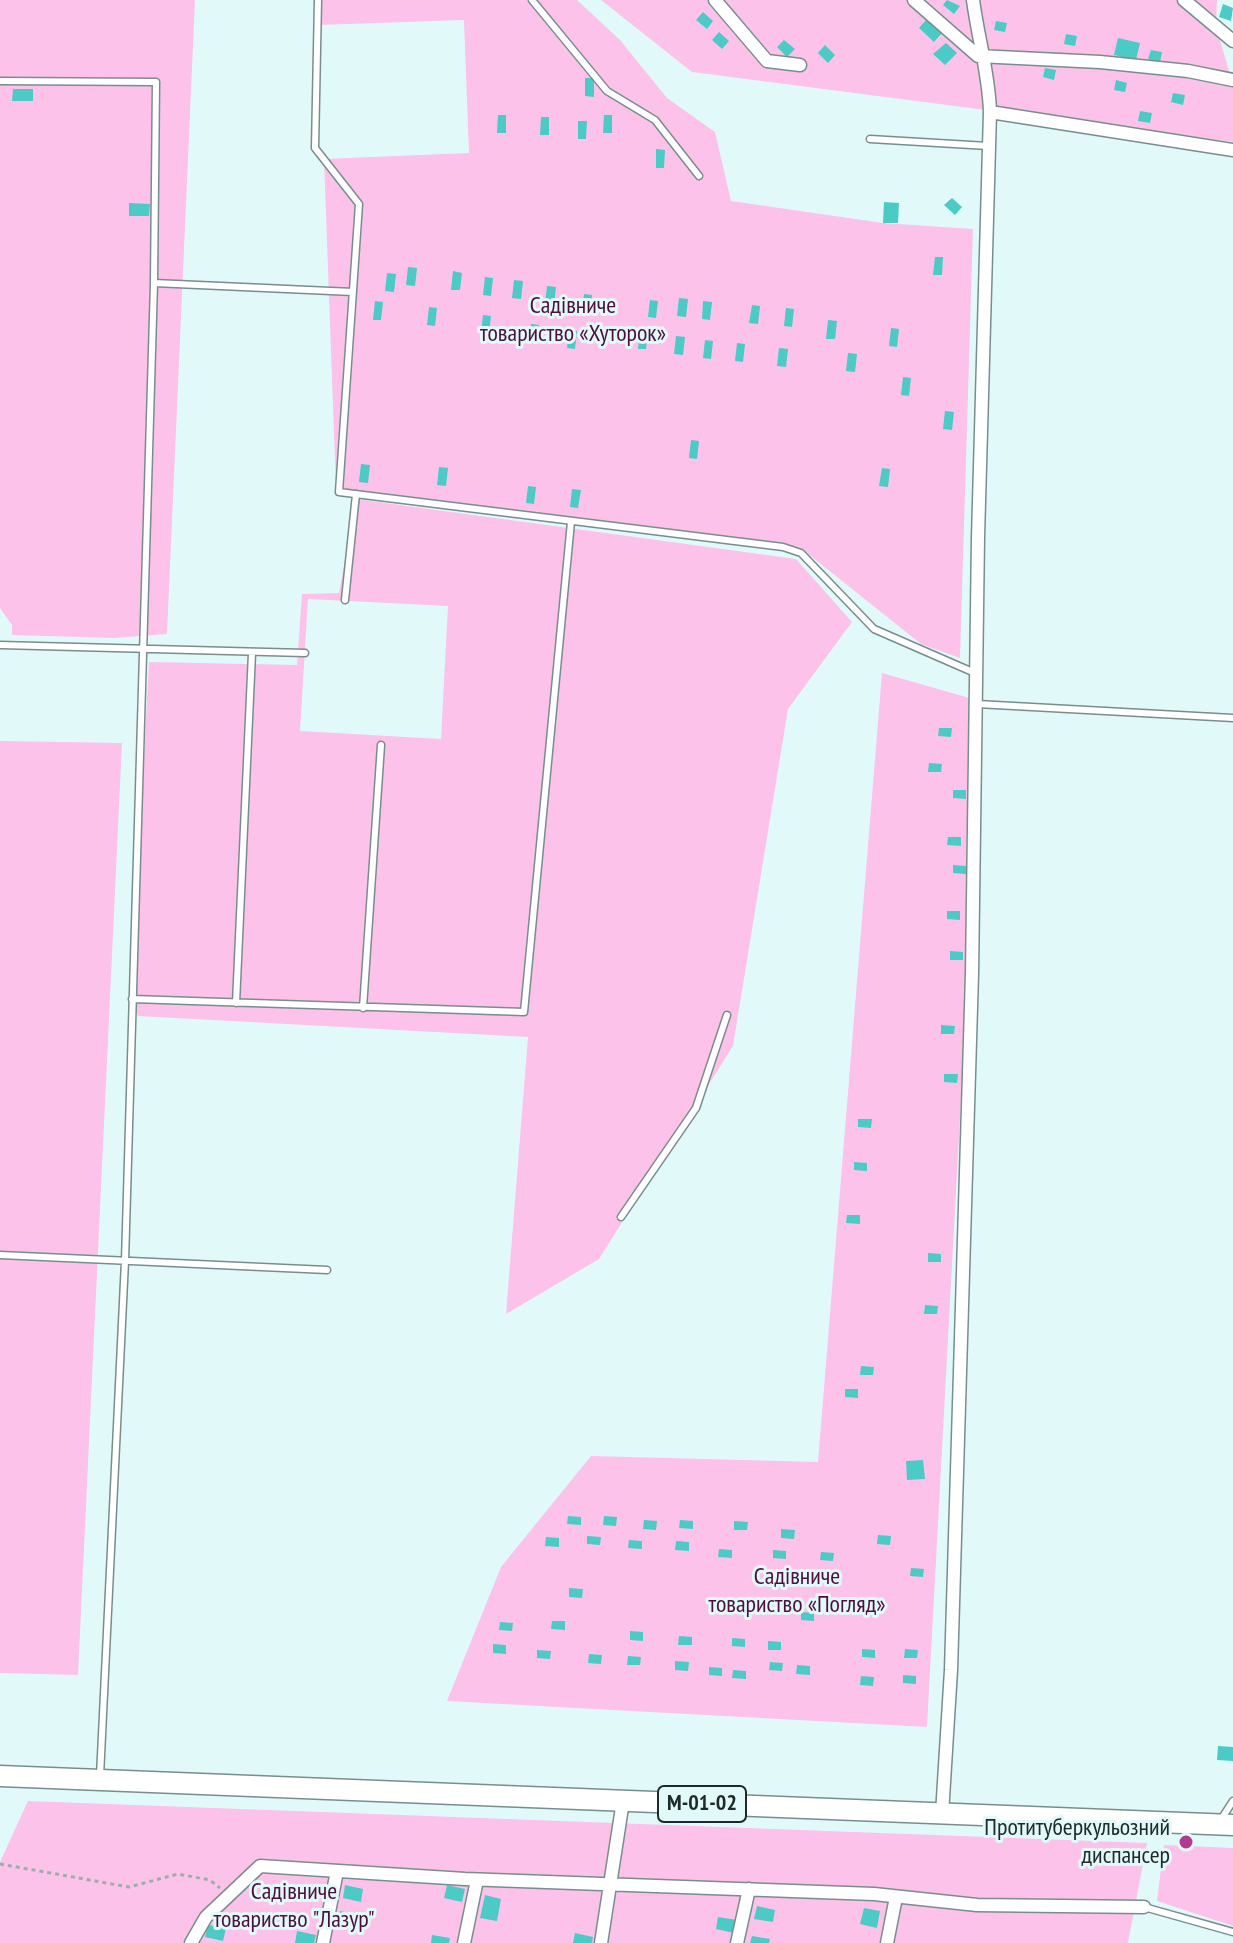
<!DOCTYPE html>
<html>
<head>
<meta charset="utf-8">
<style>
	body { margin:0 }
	canvas { display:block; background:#e1faf9 }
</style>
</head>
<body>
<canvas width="1233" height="1943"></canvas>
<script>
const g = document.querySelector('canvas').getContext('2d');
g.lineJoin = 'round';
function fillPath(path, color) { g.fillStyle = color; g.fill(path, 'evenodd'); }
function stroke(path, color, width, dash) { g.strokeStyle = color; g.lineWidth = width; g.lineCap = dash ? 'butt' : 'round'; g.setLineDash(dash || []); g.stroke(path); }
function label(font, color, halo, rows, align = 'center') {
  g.font = font + ' "PT Sans Narrow",sans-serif'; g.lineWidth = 6; g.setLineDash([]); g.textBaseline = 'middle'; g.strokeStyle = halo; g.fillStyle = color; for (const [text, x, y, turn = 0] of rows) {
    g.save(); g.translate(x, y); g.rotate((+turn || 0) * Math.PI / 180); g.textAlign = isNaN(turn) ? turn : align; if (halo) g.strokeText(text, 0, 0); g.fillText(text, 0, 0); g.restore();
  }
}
fillPath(new Path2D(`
	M0,0H195L167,634L114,638L12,635V625L0,608Z
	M319,0H577L620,40L667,98L715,132L731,201L883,223L973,229L960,658L921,644L802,549L336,488L324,159L469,153L464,20L319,25Z
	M601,0H1217L1216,27L1233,84V142L692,72Z
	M356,499L796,559L852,622L788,709L733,1046L599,1259L506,1314L528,1037L138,1016L132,995L149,662L297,665L302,594L339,593ZM308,599L448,606L441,739L300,731Z
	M882,673L973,699L970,932L927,1727L447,1701L501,1567L591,1456L818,1462Z
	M0,741L122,743L78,1675L0,1673Z
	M28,1801L1147,1843L1128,1943H0V1862Z
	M1164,1845L1233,1848V1926L1157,1901Z`), '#fdc2e9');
fillPath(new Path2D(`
	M947,0L960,6L954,14L943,5Z
	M1223,4L1233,8L1231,21L1219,17Z
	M703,12L713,21L707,29L696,20Z
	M927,19L942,33L934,42L919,28Z
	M996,21L1007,23L1005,32L994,30Z
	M719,32L729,41L722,49L712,40Z
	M1066,34L1077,36L1075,46L1064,44Z
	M1118,38L1140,43L1136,60L1114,55Z
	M784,40L795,49L787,57L777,47Z
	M946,43L957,53L945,65L933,54Z
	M825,45L835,55L828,63L818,53Z
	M1151,50L1162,52L1160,62L1148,59Z
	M1045,68L1056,70L1054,80L1043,77Z
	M585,78H594V97L585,96Z
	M1116,80L1127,83L1125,92L1114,90Z
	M13,89H33V101H12Z
	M1173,93L1185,95L1183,105L1171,102Z
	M1140,111L1152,113L1150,123L1138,121Z
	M498,115H506V133H497Z
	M604,115H612V133H603Z
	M541,117H549V135H540Z
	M578,121H587L586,139H578Z
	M656,149L665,150L664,168H656Z
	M952,198L962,207L955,215L944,205Z
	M884,202L899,203L898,223H883Z
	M129,203L150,204L149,216H129Z
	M935,257H943L942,275H933Z
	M408,267L417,268L415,286L406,285Z
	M453,271L462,273L460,290H451Z
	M387,273L396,274L394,292L385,291Z
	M485,277L493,278L491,296L483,295Z
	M514,280L523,281L521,299L512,298Z
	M547,286L556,287L554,305L545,304Z
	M584,294L592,295L590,313L582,312Z
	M679,298L688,299L686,317L677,316Z
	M650,300L658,301L656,318L648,317Z
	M375,301L383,302L381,320H373Z
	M703,301L712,302L710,320L702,319Z
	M752,305L760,306L758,324L749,323Z
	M429,307L437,308L435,326L427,325Z
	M786,308L794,309L792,327L784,326Z
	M483,315L491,316L489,334L481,333Z
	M828,320L837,321L835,339H826Z
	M531,324L539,325L537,343L529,342Z
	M891,328L899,329L897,347L889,346Z
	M569,330L577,331L575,349L567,348Z
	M640,331L648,332L646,349H638Z
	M676,336L685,337L683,355L674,354Z
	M705,340L713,341L711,359L703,358Z
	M737,343L745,344L743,362L735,361Z
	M779,348L788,349L786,367L777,366Z
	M848,353L857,354L855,372L846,371Z
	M903,377L911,378L909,396L901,395Z
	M945,411L954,412L952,430L943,429Z
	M691,440L699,441L697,459L689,458Z
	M361,464L370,465L368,483L359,482Z
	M439,467L448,468L446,486L437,485Z
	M882,468L890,469L888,487L879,486Z
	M528,486L536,487L534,504L526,503Z
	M572,489L581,490L578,508L570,507Z
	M939,728H952L951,737L938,736Z
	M929,763L942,764L941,772H928Z
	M953,790H966V799L953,798Z
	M948,837H961V846L947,845Z
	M953,865L966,866V874L953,873Z
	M947,911H960V920L947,919Z
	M950,951L963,952V960H950Z
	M941,1025L955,1026L954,1034H941Z
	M944,1074H958L957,1083L944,1082Z
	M858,1119H872L871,1128L858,1127Z
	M854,1162L867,1163V1171L854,1170Z
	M847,1215H860V1224L846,1223Z
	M928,1253L941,1254V1262H928Z
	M925,1305L938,1306L937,1314H924Z
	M861,1366L874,1367L873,1375H860Z
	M845,1389H858V1398L845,1397Z
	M923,1460L925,1479L907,1480L906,1461Z
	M568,1516L581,1517V1525L567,1524Z
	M604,1516L617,1517L616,1526L603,1525Z
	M644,1520L657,1521L656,1530L643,1529Z
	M680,1520L693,1521V1529L679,1528Z
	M734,1521L748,1522L747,1530H734Z
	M781,1529L795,1530L794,1539L781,1538Z
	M878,1535L891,1536L890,1545L877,1544Z
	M587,1536L601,1537L600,1545L587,1544Z
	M546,1537L559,1538V1547L545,1546Z
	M629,1540L642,1541V1549L628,1548Z
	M676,1541L689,1542V1551L675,1550Z
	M719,1549L732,1550V1558L718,1557Z
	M773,1550L786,1551V1559L773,1558Z
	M821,1552L834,1553L833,1561L820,1560Z
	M911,1568L924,1569L923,1577L910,1576Z
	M569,1588L583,1589L582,1598L569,1597Z
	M866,1599L879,1600L878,1608H865Z
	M801,1612L814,1613V1621L801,1620Z
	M552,1621H565V1630L551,1629Z
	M500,1622L513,1623L512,1631L499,1630Z
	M630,1631L643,1632V1641L630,1640Z
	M679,1636L692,1637V1645H678Z
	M732,1638L745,1639V1647L732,1646Z
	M768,1641L781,1642V1650H768Z
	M493,1644L506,1645V1654L493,1653Z
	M862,1649L875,1650V1658L862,1657Z
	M905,1649L918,1650L917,1658H904Z
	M537,1650L551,1651L550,1659L537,1658Z
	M589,1654L602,1655L601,1664L588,1663Z
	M628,1656L641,1657L640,1665H627Z
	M675,1661L689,1662L688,1671L675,1670Z
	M770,1662L783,1663L782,1671L769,1670Z
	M797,1665L810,1666V1675L796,1674Z
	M709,1667L722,1668V1676L709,1675Z
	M733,1670L746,1671V1679L732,1678Z
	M903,1675L916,1676V1684L903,1683Z
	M861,1676L874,1677L873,1686L860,1685Z
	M1218,1746L1233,1747V1761L1217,1760Z
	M345,1885L363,1889L361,1902L343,1898Z
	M447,1885L465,1889L462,1902L444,1898Z
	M485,1895L501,1899L497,1921L480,1918Z
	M757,1906L775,1910L773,1922L754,1919Z
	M864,1908L880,1911L877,1928L860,1924Z
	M340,1911L359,1915L356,1927L338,1924Z
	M718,1917L737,1920L734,1933L716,1929Z
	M208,1925L226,1928L223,1941L205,1937Z
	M297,1931L316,1935L314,1943H295Z
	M575,1933L593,1937L592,1943H573Z
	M432,1935L450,1938L449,1943H431Z
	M752,1936L770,1939L769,1943H750Z`), '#4bcac6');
const service = new Path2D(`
	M318,0L315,148L359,204L339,492L783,547L801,553L874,629L975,673
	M532,0L607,91L655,120L699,176
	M0,81L156,82L154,283L125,1261L100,1776
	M870,139L988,146
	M154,283L353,292
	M345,600L356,494
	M0,645L305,653
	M977,704L1233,718
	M132,999L524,1012L571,522
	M236,1003L252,653
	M363,1008L381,745
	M621,1217L696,1108L727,1015
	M0,1255L327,1270
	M1222,1818L1233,1801
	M1144,1907L1233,1932`);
const minor = new Path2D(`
	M715,0L767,61L800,65
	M914,0L978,56L1100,62L1188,71L1233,80
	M1184,0L1233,41
	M990,112L1233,150
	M942,1814L951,1670L972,974L978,537L990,112C989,74 978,38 973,0
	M191,1943L206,1917L260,1866L465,1879L874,1894L977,1905L1144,1907
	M323,1943L337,1871
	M464,1943L477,1880
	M601,1943L623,1801
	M737,1943L749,1889
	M887,1943L896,1897`);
const primary = new Path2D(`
	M0,1776L1233,1825`);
stroke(service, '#778e8d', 9);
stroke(minor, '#778e8d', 15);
stroke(primary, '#778e8d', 23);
stroke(new Path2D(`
	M0,1864L129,1887L178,1874L210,1880L220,1888`), '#9baead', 3, [4, 4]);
stroke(service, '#fff', 6);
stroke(minor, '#fff', 12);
stroke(primary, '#fff', 20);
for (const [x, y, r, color] of [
	[1186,1842,8,"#b03b93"]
]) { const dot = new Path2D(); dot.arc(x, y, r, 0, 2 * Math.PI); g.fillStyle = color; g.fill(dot); stroke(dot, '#e1faf9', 3); }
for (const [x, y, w] of [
	[702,1804,88]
]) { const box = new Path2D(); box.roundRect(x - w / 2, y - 18, w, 36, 6); g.fillStyle = '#e1faf9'; g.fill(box); stroke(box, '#202929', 2); }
label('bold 22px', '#202929', null, [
	["М-01-02",702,1804]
]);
label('24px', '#4e0c3f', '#e1faf9', [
	["Садівниче",573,306],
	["товариство «Хуторок»",573,334],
	["Садівниче",797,1577],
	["товариство «Погляд»",797,1605],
	["Садівниче",294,1892],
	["товариство \"Лазур\"",294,1920]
]);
label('24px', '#202929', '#e1faf9', [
	["Протитуберкульозний",1170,1828],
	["диспансер",1170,1856]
], 'right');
</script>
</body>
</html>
